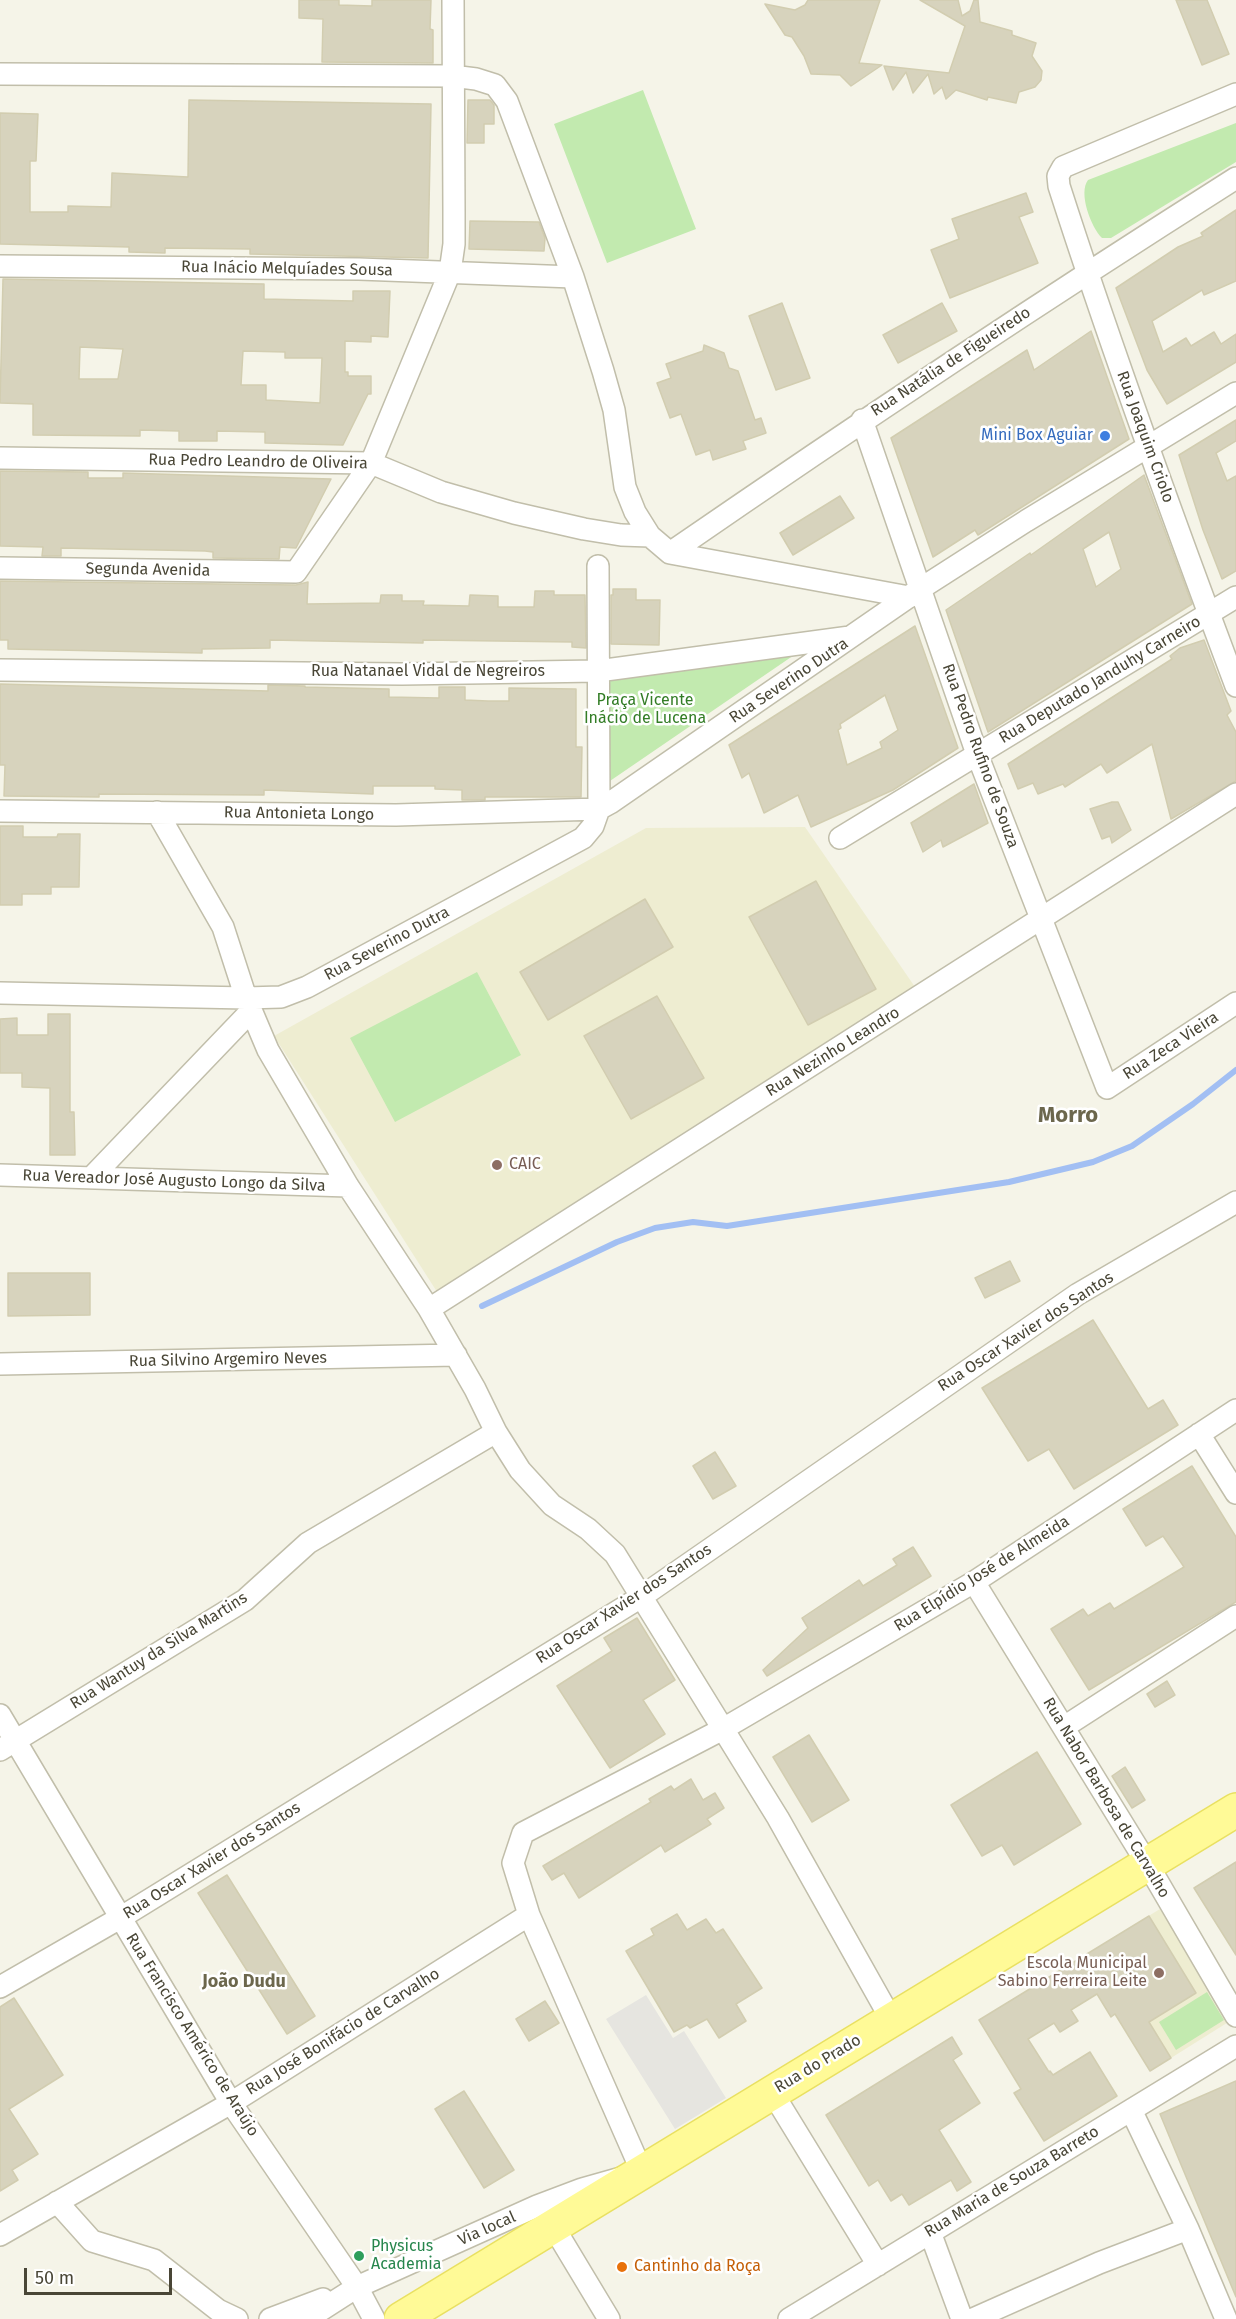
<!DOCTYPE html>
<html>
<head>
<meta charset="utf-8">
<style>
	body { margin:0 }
	#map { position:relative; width:1236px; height:2319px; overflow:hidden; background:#f5f4e8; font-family:"Fira Sans",sans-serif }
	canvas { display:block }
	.scale { position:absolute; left:24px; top:2268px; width:148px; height:27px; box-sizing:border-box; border:3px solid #494636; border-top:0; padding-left:8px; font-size:18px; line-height:21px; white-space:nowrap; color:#494636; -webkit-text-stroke:4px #fff; paint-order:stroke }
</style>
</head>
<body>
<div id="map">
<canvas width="1236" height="2319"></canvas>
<div class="scale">50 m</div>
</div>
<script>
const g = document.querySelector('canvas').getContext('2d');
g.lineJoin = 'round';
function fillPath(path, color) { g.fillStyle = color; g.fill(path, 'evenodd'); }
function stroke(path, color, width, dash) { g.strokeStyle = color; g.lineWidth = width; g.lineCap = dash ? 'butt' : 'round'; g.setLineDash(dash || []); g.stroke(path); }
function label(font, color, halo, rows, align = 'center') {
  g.font = font + ' "Fira Sans",sans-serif'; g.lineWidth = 5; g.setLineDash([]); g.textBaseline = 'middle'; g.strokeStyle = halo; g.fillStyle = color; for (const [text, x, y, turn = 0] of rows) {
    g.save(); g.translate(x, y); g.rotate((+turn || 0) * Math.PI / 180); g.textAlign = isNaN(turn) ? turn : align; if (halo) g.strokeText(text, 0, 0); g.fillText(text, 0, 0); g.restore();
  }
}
fillPath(new Path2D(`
	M805,827L915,987L439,1295L274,1036L646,828Z
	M1160,1909L1230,2021L1171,2058L1101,1945Z`), '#eeedd1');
fillPath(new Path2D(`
	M643,90L696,229L607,263L554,124Z
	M1236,123V162L1111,238H1102C1091,227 1078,193 1088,180Z
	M800,651L607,783L605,677Z
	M477,972L521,1055L395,1122L350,1038Z
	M1207,1992L1224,2020L1176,2050L1159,2022Z`), '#c2eaaf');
fillPath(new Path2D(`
	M646,1995L673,2038L684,2031L726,2098L675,2129L606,2019Z`), '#e6e5e0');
stroke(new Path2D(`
	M482,1306L617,1242L655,1228L693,1222L727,1226L1009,1182L1093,1162L1132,1146L1193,1104L1236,1070`), '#a2bff3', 6);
const building = new Path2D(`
	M299,0H339V5L372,6V0H431L430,29L433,30V63L322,62L323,19L299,18Z
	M808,0H880L859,63L882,65L851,86L840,75L811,74L804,56L792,37L785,35L765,4L795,10L805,5Z
	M920,0H958L962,16L970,11L974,0H978L980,22L1012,31V35L1036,43L1032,56L1042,71L1041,80L1035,87L1019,92L1016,103L988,97L987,100L956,90L946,99L942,87L934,94L928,74L913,93L906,72L893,90L884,66L949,73L965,26Z
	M1176,0H1207L1229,54L1202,65Z
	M189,100L431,104L428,258L250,254V249L165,248V253L129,252V247L0,244V113L38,114L36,161H30V212H68V206L111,207L112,173L188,177Z
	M468,100H490L494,105V124H484V143H467Z
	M1026,193L1033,212L1019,217L1038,263L950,298L931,250L959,239L952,219Z
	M1236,210V281L1204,295L1202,290L1152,321L1163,352L1186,338L1191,346L1214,332L1221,344L1236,334V362L1167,404L1147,370L1116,288L1178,247L1203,236L1201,233Z
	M470,221L539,222L545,238L544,251L469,249Z
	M3,279L264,284V299L353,301V291H390L388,337L371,336V342L345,341V372H348V376H371V394H368L343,445L265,443V432L217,431V441H179V431L140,430V436L33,435V404L0,403ZM80,347L123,349L118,379H79ZM243,351L285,352V358H322L320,403L266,400V385H241Z
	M782,303L810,378L776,390L749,316Z
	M942,303L957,331L898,363L883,335Z
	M1091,331L1129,439L978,535L975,530L933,557L891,438L1027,350L1034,370Z
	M704,345L724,353L729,368L738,371L755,420L761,418L766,433L743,441L746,449L713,460L710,450L696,455L681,414L670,418L657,383L671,378L666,364L703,351Z
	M1236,420V441L1216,453L1227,481L1236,476V571L1222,579L1203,530L1179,455Z
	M0,471L88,472V478H123V473L331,479L296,548L280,547L279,559L213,558V552L205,551L61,548V556H42L43,547L0,546Z
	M1144,475L1192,604L988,732L946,610L1030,553L1031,555ZM1109,532L1121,569L1096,587L1083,549Z
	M840,496L854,518L793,555L780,533Z
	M0,581L296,585L308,582L307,604L380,603L381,595H402V601H424L423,605L469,606L470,595L498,596V607H534L535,591H554V595H585L586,648L572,647V642L423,640V643L270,640V648L202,649V653L8,649V640H0Z
	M613,589H636V600H660L659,645L611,644V595H613Z
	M915,626L958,748L893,790L811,827L798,795L764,813L749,773L742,778L729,745ZM885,695L898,730L880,742L882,748L847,765L838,730L841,728L840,724Z
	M1204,640L1231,711L1227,715L1236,732V781L1171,819L1152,744L1107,773L1101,764L1065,787L1063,784L1038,794L1033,783L1018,789L1008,764L1172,659L1170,656L1180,648Z
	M0,684L268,691V685L305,686V687L389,689V697L439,698V687H465V700L488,701H509V688L576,689V747H582L581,797H485V800H462V790L435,789V786H373V794L264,790V795L99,794V797L4,796L5,765H0Z
	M974,784L988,823L943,847L941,840L923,852L911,823Z
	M1112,802H1118L1131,830L1112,843L1110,836L1102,839L1090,809Z
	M0,826H23V837H57L58,834H80L79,887H51V894H22V905H0Z
	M816,881L876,989L808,1025L749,917Z
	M645,899L673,947L548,1020L520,972Z
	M657,996L704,1078L631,1119L584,1036Z
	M48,1014H70V1112H74L75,1155H50V1088L22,1087V1073H0V1019L17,1018V1035H48Z
	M1010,1261L1020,1281L985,1298L975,1278Z
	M8,1273H90V1315L8,1316Z
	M1093,1320L1148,1409L1163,1400L1178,1425L1074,1489L1049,1449L1028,1461L982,1388Z
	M715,1452L736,1486L713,1499L693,1466Z
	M1192,1466L1236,1537V1602L1089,1690L1051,1629L1083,1609L1088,1616L1110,1603L1114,1609L1184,1567L1163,1536L1146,1546L1123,1509Z
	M913,1547L931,1576L767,1676L763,1670L808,1628L802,1618L859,1580L863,1586L897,1565L893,1559Z
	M637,1618L675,1680L643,1700L665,1734L610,1768L557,1686L612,1651L604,1638Z
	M1167,1681L1175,1695L1155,1707L1147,1694Z
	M809,1735L849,1800L812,1822L773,1757Z
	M1037,1752L1081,1824L1014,1865L1002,1845L982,1856L951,1805Z
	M1125,1767L1145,1800L1132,1808L1112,1776Z
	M691,1779L703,1800L715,1793L724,1808L707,1819L711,1824L665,1852L661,1845L579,1898L564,1873L552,1880L543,1866L651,1802L649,1799L671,1786L674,1790Z
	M1236,1862V1955L1194,1888Z
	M227,1875L315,2016L287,2034L198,1893Z
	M677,1914L687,1930L706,1919L716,1933L723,1929L762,1988L736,2004L746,2021L719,2038L707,2019L690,2028L687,2025L674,2032L626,1951L654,1935L651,1929Z
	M1149,1916L1196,1993L1149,2022L1171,2058L1150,2071L1115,2014L1111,2017L1097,1994L1071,2010L1078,2021L1060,2032L1054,2023L1028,2039L1049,2072L1050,2071L1053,2075L1090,2052L1117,2096L1044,2141L1014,2093L1021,2089L979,2020Z
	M14,1998L63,2075L9,2109L38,2154L12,2170L18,2180L0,2191V2007Z
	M545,2001L559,2023L529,2041L516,2019Z
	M952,2037L962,2054L953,2060L980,2103L939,2130L971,2182L957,2191L951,2180L909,2205L902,2194L891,2201L878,2180L869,2186L826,2115Z
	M1236,2081V2297L1160,2114Z
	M464,2091L514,2170L484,2188L435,2109Z`);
fillPath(building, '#d7d3bd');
stroke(building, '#d2cdb0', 1.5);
const minor = new Path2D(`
	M0,74L452,76L476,79L495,85L507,101L573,277L603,371L614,410L625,487L635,512L650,536L670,553L909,597
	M1236,94L1063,167L1058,176L1059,186C1113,354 1174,521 1236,686
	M0,266L359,269L573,277
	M862,420L977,754L1107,1088L1236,1003
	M0,458L371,463L441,492L514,513L584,529L621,535L650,536
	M670,553C857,424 1045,299 1236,178
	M0,568L296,572L371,463L450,272L454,244V212L453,0
	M0,670L402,674L598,671L850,637
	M0,811L396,815L599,809L610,803L920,589L1026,521L1236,393
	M157,812L223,927L246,998L268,1050L348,1186L429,1309L475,1389L496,1432L520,1470L552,1505L588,1529L615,1554L778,1818L891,2019
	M840,838L1236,597
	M0,993L246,998L281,997L307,987L583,838L593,826L599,809L598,566
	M0,1175L348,1186
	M91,1178L251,1011
	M429,1309L1236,794
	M0,1364L456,1355
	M1199,1434L1236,1493
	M974,1582L1148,1865L1236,2016
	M0,1715L231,2103L357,2287L374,2319
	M1064,1727L1236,1616
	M0,1750L245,1600L308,1543L496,1432
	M0,1987L120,1918L641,1597L1078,1294L1236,1202
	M772,2092L878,2265
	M1131,2110L1188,2229L1226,2319
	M57,2202L92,2241L154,2260L218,2310L237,2319
	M553,2226L609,2319
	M930,2232L962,2319
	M0,2235L231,2103L529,1915
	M270,2319L323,2299
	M307,2319L357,2287L537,2206L582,2189L642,2172L529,1915L513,1863L523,1833L723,1729L974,1582L1236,1410
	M789,2319L1236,2046
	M973,2319L1099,2263L1188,2229`);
const primary = new Path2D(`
	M401,2319L1236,1810`);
stroke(minor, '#c1beaa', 24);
stroke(primary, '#e9e062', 36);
stroke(minor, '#fff', 21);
stroke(primary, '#fffa97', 33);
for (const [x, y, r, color] of [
	[1105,436,6,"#3f7fe0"],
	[497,1165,6,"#8d6e63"],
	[1159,1973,6,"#8d6e63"],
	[359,2256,6,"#2e9e5b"],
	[622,2267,6,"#e8710a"]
]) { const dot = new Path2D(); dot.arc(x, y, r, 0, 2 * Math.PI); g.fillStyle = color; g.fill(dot); stroke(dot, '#fff', 2); }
label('16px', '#494636', '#fff', [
	["Rua Inácio Melquíades Sousa",287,269,1],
	["Rua Natália de Figueiredo",951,362,-33],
	["Rua Joaquim Criolo",1145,437,70],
	["Rua Pedro Leandro de Oliveira",258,462,1],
	["Segunda Avenida",148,570,1],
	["Rua Natanael Vidal de Negreiros",428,672],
	["Rua Deputado Janduhy Carneiro",1100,680,-31],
	["Rua Severino Dutra",789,681,-34],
	["Rua Pedro Rufino de Souza",980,756,70],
	["Rua Antonieta Longo",299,814,1],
	["Rua Severino Dutra",387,944,-28],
	["Rua Zeca Vieira",1171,1046,-33],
	["Rua Nezinho Leandro",833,1052,-32],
	["Rua Vereador José Augusto Longo da Silva",174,1181,2],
	["Rua Oscar Xavier dos Santos",1026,1332,-33],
	["Rua Silvino Argemiro Neves",228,1360,-1],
	["Rua Elpídio José de Almeida",982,1574,-32],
	["Rua Oscar Xavier dos Santos",624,1604,-33],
	["Rua Wantuy da Silva Martins",159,1651,-32],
	["Rua Nabor Barbosa de Carvalho",1106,1798,59],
	["Rua Oscar Xavier dos Santos",212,1861,-32],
	["Rua José Bonifácio de Carvalho",343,2032,-32],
	["Rua Francisco Américo de Araújo",192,2035,58],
	["Rua do Prado",818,2064,-31],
	["Rua Maria de Souza Barreto",1012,2182,-31],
	["Via local",487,2229,-24]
]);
label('16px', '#366cbe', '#fff', [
	["Mini Box Aguiar",1093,436]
], 'right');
label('16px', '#337d26', '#fff', [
	["Praça Vicente",645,701],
	["Inácio de Lucena",645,719]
]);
label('16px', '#785e54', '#fff', [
	["CAIC",509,1165],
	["Escola Municipal",1147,1964,"right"],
	["Sabino Ferreira Leite",1147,1982,"right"]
], 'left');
label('16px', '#27864d', '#fff', [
	["Physicus",371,2247],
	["Academia",371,2265]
], 'left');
label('16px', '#c56008', '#fff', [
	["Cantinho da Roça",634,2267]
], 'left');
label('bold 18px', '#6c674d', '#fff', [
	["João Dudu",244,1982]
]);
label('bold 22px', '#6c674d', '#fff', [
	["Morro",1068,1116]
]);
</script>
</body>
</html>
